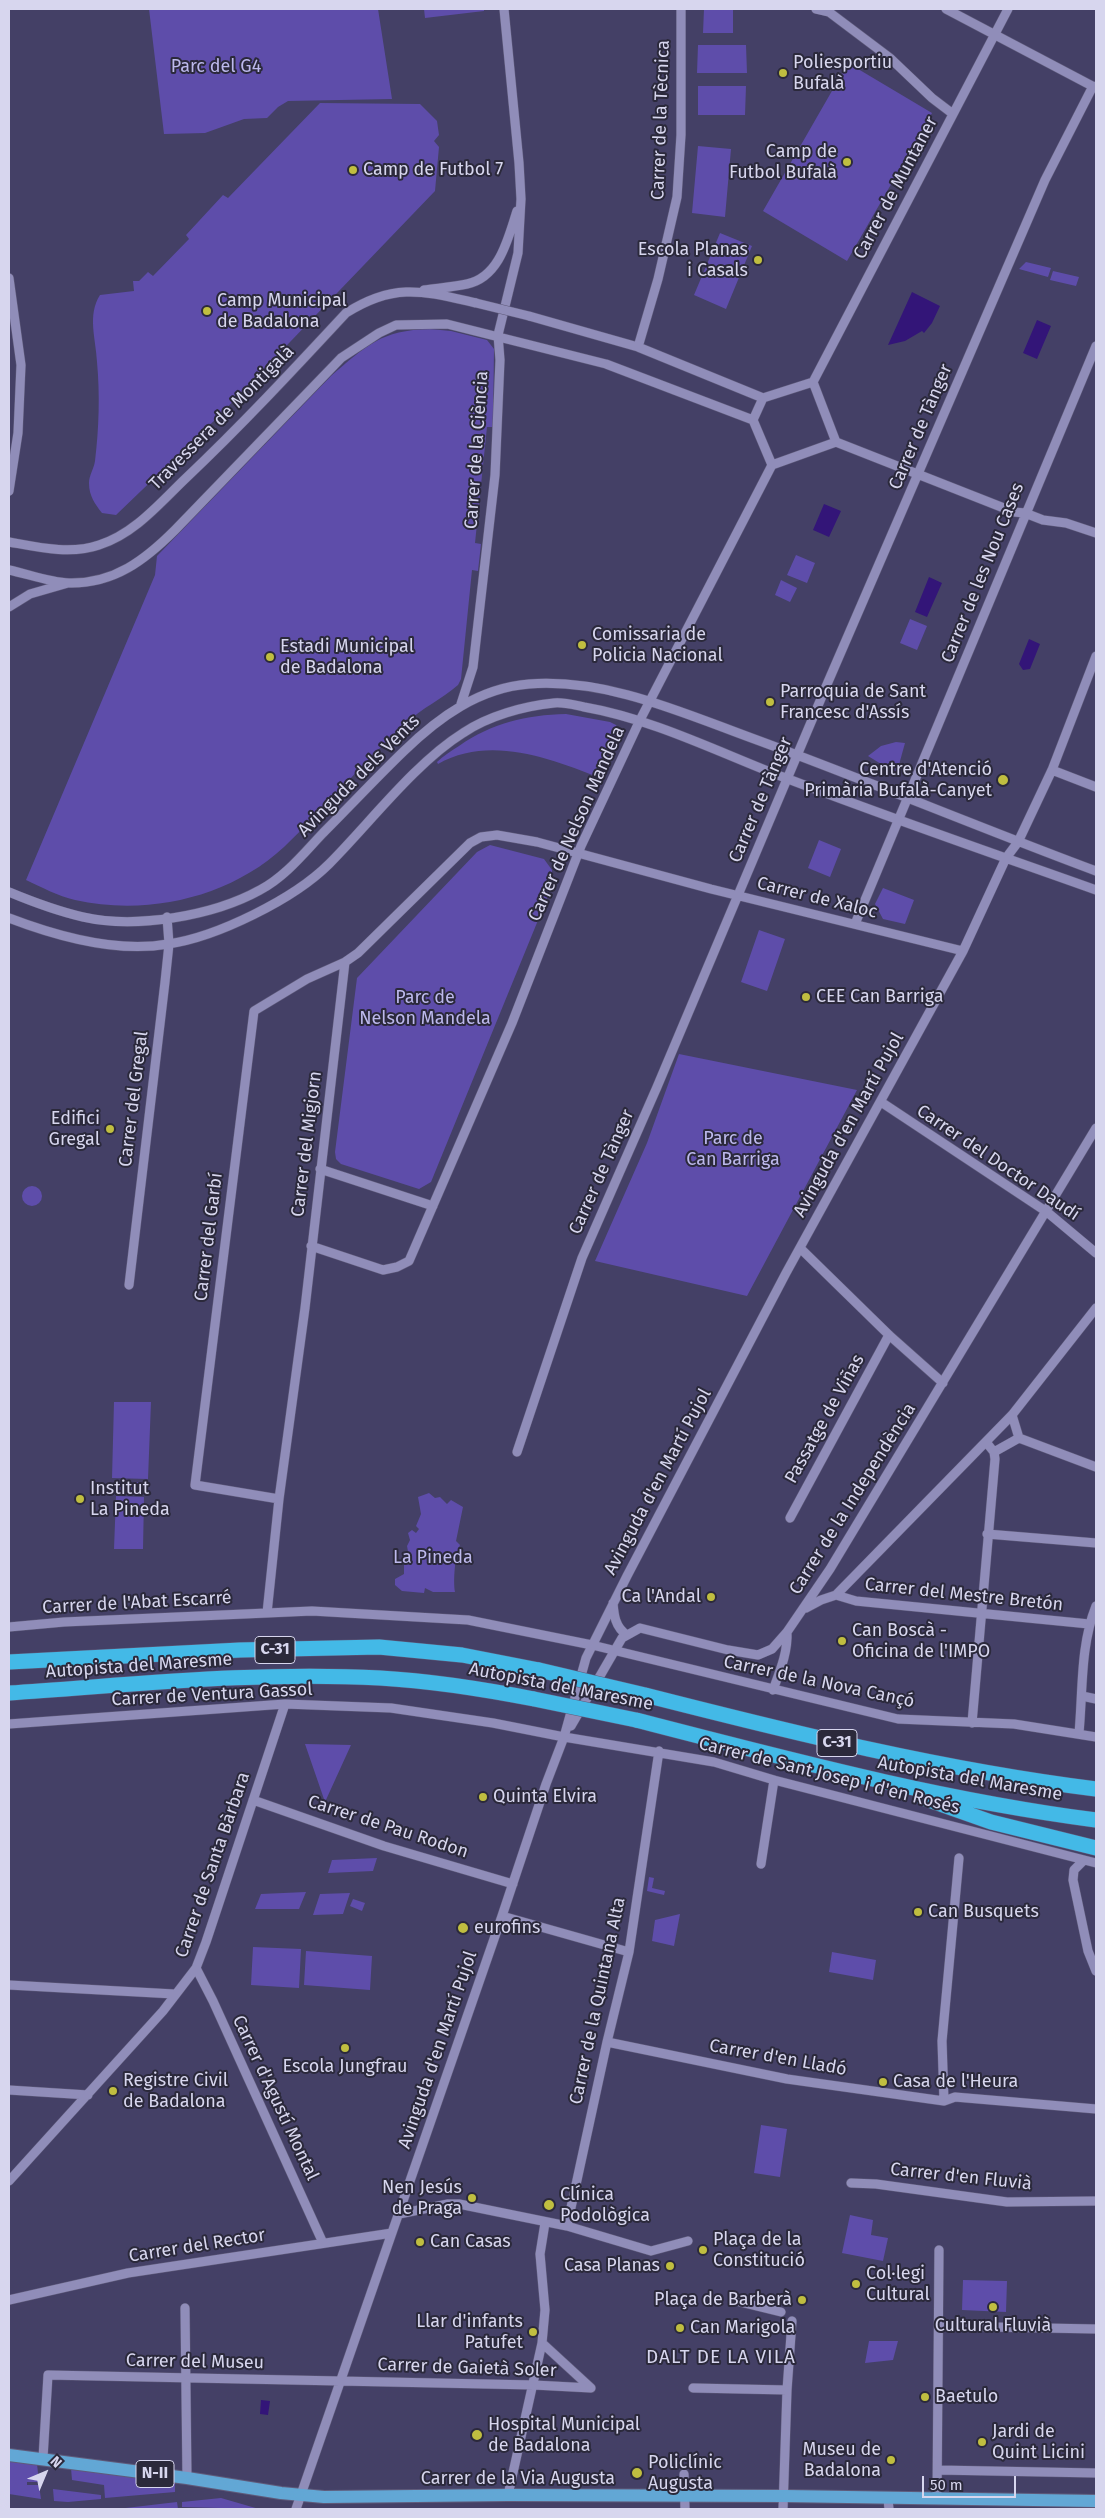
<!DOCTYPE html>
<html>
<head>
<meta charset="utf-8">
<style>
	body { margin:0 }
	#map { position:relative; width:1105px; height:2518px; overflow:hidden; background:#444066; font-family:"Fira Sans",sans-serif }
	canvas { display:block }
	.frame { position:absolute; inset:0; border:10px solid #d7d6ee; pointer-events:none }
	.north { position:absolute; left:20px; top:2448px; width:50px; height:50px; -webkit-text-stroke:4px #2b293b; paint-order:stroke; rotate:45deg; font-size:14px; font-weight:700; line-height:20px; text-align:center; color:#d7d6ee }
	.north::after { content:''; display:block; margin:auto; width:18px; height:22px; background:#d7d6ee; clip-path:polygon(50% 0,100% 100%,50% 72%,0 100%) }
	.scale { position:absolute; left:922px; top:2476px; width:94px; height:22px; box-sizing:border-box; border:2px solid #d7d6ee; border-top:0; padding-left:6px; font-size:15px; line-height:18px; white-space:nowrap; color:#d7d6ee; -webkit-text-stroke:4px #2b293b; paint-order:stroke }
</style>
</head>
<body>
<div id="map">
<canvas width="1105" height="2518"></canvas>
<div class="frame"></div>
<div class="north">N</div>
<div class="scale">50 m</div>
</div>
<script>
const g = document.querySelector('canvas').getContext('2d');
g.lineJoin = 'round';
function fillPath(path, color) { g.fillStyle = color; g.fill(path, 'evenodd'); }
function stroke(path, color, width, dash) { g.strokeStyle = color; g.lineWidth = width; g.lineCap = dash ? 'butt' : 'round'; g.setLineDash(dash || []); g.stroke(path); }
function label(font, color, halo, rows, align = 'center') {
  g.font = font + ' "Fira Sans",sans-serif'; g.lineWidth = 4; g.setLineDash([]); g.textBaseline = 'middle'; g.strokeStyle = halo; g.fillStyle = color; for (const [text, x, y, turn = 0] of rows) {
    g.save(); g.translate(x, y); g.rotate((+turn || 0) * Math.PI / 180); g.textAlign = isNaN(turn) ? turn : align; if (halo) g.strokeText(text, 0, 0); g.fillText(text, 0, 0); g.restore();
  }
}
fillPath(new Path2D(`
	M149,9H378L392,99L288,101L278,107L267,118L244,119L205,133L164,134Z
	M424,9H484V11L425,18Z
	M704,9H733V33H703Z
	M698,45H746L747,73H697Z
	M848,63L932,113L847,261L763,211Z
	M698,86H746L745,115H698Z
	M320,103L420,104L437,121L439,135L434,141L439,147L435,191L218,417L116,515L102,513C95,504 89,496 89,483C89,476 94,468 95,461C99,429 100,394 97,362C96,339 87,315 100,295L134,291L133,281H139L148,272L153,276L189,239L186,235L223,195L228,198Z
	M698,146L731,149L725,217L692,213Z
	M720,233L752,246L726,309L694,295Z
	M1026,262L1051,268L1048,277L1019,269Z
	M1053,271L1079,277L1076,286L1050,280Z
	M430,329L451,331L487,340L494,349L493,427H487L475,543L481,544L478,571L472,570L461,679L458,685C442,699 422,708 406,723C363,762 326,807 284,847C229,898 147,916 75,900C58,896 41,887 26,880L155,575L157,556L331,376C366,346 381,330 430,329Z
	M796,555L815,563L807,583L787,575Z
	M781,580L797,588L790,602L775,595Z
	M910,619L927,626L917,650L900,643Z
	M566,714L610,722L616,725L620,732L600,778C550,758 489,735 438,764L437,762C443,756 451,751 459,746C492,723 526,715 566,714Z
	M896,742L905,743L897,772H894L868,756L881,746Z
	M819,840L841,849L830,877L808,868Z
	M490,845L544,859L552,870V886L431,1182L419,1189L341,1164L336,1159L335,1152L357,978L477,852Z
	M883,888L914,900L905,924L883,919L875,904Z
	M759,930L785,939L767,991L741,982Z
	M679,1054L857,1090L747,1296L595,1261L647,1143Z
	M22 1196a10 10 0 1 1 20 0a10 10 0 1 1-20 0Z
	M114,1402H151L148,1479L112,1478Z
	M118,1482H143V1493H118Z
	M429,1493L435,1498L440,1497L447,1504L451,1500L463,1507L456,1541L460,1545C455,1554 453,1581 455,1592H433L425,1588L424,1593L402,1591L395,1585V1579L404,1574V1565L409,1557L407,1546L410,1540L408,1533L412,1530L416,1533L419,1529L416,1526L421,1514L418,1497Z
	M116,1496L144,1497L143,1549H114Z
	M305,1744L351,1745L325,1802Z
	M377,1858L373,1871L328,1873L332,1860Z
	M649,1877L654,1878L652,1888L665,1891L664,1895L647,1891Z
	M306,1892L299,1909H255L261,1894Z
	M350,1893L343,1914L313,1915L320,1894Z
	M353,1899L365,1903L362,1911L350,1906Z
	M680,1914L674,1946L652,1941L655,1920Z
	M253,1947L301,1949L299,1988L251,1985Z
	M306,1951L372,1956L370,1990L304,1985Z
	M832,1952L876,1960L873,1980L829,1972Z
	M761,2125L787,2129L780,2177L754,2173Z
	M850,2215L873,2220L871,2235L888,2238L883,2261L842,2253Z
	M963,2280L1007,2281L1006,2312L962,2310Z
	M869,2341H898L893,2360L865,2363Z
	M9,2460L37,2464L39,2482H27V2485H39L41,2499L9,2494Z
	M71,2468L175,2482V2492L105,2498L104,2485L72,2480Z
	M53,2489L101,2495V2499L68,2502L54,2501Z
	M221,2498L259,2509L182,2507V2502Z
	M177,2502L178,2509H117Z`), '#5e4daa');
fillPath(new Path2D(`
	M912,292L940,306L932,323L924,333L922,331L905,341L888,345Z
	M1037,320L1051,326L1037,359L1023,353Z
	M824,504L841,511L829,537L813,530Z
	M929,577L942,583L927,617L915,612Z
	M1029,639L1040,644L1030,669L1023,670L1019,664Z
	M261,2400L270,2401L268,2415L260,2414Z`), '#331578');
const minor = new Path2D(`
	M816,9L829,12L890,58L932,98L953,114
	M946,9L1096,88
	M9,278L21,365L18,433L9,491
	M424,290C438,288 453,287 467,284C500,277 508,238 517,211
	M529,316L638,347L763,398
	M638,347L658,279L677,197L681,135V9
	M813,382L1008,9
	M836,442L1014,512L1025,513L1043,520L1066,523L1096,533
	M772,465L753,420L763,398L813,382L836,442
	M772,465L836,442
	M9,542C37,547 70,555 99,545C134,534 159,504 185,479C241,426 294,369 346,313C395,282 423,291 476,303
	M9,570C28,574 49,582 69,583C114,584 145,560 175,530L341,358L379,333L396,325L447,324L606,364L753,420
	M9,607L30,594L68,583
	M461,704L473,667L495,475L500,360L498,335L518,253L521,199L519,163L504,9
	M1052,770L1096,787
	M9,892C33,902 57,911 83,917C136,929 213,916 260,890C285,877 304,853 323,833C350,806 376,778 404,751C439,717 479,688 529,684C608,678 685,714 757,740C871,782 983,829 1096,871
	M9,918C56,936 118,953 168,944C217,937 294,899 329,864C369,824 415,763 463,733C488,716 524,706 554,703C564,702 574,705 584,707C653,719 718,752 783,777C887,817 992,853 1096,890
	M855,924L1096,346
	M881,1102L1047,1212L1096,1253
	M320,1169L433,1206
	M311,1246L383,1270L397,1267L409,1261L512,1023L581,846L640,720L772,465
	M800,1248L889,1335L943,1383
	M129,1285L165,982L169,944L167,917
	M1012,1415L1019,1438L1096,1467
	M517,1452L582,1258L657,1087L828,682L1045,180L1093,86
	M994,1452L1019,1438
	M279,1499L195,1485L197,1469L254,1011L307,979L345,962
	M790,1518L889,1335
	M987,1534L1096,1543
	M836,1595L856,1601L1089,1624
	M613,1603C614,1615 615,1627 627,1635
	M806,1608L821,1600L836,1595L1012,1415L1096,1308
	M267,1613L279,1499L305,1308L345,962L358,953L470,843L481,837L497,835L537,842L711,889L963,951
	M9,1627L64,1622L312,1611L468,1620L592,1645L898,1719L1014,1724L1096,1737
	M773,1690C780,1671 788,1652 787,1632
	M1082,1696L1096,1699
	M972,1723L995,1459L994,1452L986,1442
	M9,1724L285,1704L391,1708L493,1723L564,1737L714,1762L774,1780L1096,1863
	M571,1726L622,1638L640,1628L728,1650L758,1655L772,1649L787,1632L830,1569L1096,1128
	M1079,1733C1083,1691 1080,1646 1096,1606
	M253,1800L384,1846L513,1884
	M1083,1861L1074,1870L1073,1880L1088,1951L1096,1971
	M761,1864L774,1780
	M502,1916L629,1952
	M196,1968L213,2001L323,2243
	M9,1985L174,1994
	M607,2042L787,2079L944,2101L955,2097L1096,2109
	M9,2090L88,2095
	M944,2101L942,2041L959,1858
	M9,2181L163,2011L196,1968L206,1942L285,1704
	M851,2183L876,2184L1007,2202L1096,2201
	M399,2214L448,2204H459L567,2226L651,2251L688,2241
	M545,2223L540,2254L545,2310L542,2343L591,2388
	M567,2226L607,2042L629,1952L659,1751
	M9,2300L128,2273L392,2233
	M740,2302L781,2312
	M185,2308L187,2478
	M940,2326L1096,2329
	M693,2388L787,2390
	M43,2458L48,2375L534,2385L591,2388
	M938,2470L1096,2473
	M684,2474L685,2509
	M508,2495L542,2343
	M937,2498L939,2250
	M888,2499L889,2509
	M296,2509L502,1916L546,1784L564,1737L586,1658L627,1576L786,1273L963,951L1006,858L1018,842L1052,770L1096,656
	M783,2509L787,2390L792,2321`);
const major = new Path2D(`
	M9,2455L187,2478L281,2493L324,2497L508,2495L785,2496L1096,2501`);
const highway = new Path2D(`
	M9,1662L240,1650L379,1647L462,1655L539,1670
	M9,1693C132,1685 256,1671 380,1678C432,1681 483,1689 534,1699
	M645,1695C794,1733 943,1770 1096,1789
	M636,1720C788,1759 940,1800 1096,1820
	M923,1798L991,1822L1096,1848`);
stroke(minor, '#5f5b7b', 10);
stroke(major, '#5f5b7b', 14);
stroke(highway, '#5f5b7b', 16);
stroke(minor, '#908db9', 9);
stroke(major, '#62a7d5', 12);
stroke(highway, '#43b9e7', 15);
const minorBridge = new Path2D(`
	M476,303L529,316`);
const highwayBridge = new Path2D(`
	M539,1670L645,1695
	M534,1699L636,1720`);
stroke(minorBridge, '#5f5b7b', 10, []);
stroke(highwayBridge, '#5f5b7b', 16, []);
stroke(minorBridge, '#908db9', 9);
stroke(highwayBridge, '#43b9e7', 15);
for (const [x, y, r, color] of [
	[783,73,5,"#c0be40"],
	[847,162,5,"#c0be40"],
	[353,170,5,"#c0be40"],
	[758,260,5,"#c0be40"],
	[207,311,5,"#c0be40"],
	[582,645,5,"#c0be40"],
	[270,657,5,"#c0be40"],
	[770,702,5,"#c0be40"],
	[1003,780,6,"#c0be40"],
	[806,997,5,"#c0be40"],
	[110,1129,5,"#c0be40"],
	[80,1499,5,"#c0be40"],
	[711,1597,5,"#c0be40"],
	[842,1641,5,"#c0be40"],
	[483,1797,5,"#c0be40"],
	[918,1912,5,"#c0be40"],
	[463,1928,6,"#c0be40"],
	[345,2048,5,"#c0be40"],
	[883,2082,5,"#c0be40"],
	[113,2091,5,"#c0be40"],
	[472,2198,5,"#c0be40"],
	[549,2205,6,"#c0be40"],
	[420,2242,5,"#c0be40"],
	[703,2250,5,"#c0be40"],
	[670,2266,5,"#c0be40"],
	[856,2284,5,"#c0be40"],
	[802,2300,5,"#c0be40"],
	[993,2307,5,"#c0be40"],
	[680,2328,5,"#c0be40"],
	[533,2332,5,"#c0be40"],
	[925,2397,5,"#c0be40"],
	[477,2435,6,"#c0be40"],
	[982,2442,5,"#c0be40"],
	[891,2460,5,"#c0be40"],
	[637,2473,6,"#c0be40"]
]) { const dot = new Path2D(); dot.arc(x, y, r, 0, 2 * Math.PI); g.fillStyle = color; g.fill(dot); stroke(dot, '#2b293b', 2); }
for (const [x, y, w] of [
	[275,1650,40],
	[837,1743,40],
	[155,2474,38]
]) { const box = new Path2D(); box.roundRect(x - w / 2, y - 13.5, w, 27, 4); g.fillStyle = '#2b293b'; g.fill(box); stroke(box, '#d7d6ee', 1); }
label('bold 16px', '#d7d6ee', null, [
	["C-31",275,1650],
	["C-31",837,1743],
	["N-II",155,2474]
]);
label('18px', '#d7d6ee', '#2b293b', [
	["Poliesportiu",793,63],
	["Bufalà",793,84],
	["Camp de",837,152,"right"],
	["Futbol Bufalà",837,173,"right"],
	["Camp de Futbol 7",363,170],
	["Escola Planas",748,250,"right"],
	["i Casals",748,271,"right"],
	["Camp Municipal",217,301],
	["de Badalona",217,322],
	["Comissaria de",592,635],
	["Policia Nacional",592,656],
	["Estadi Municipal",280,647],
	["de Badalona",280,668],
	["Parroquia de Sant",780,692],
	["Francesc d'Assís",780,713],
	["Centre d'Atenció",992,770,"right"],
	["Primària Bufalà-Canyet",992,791,"right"],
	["CEE Can Barriga",816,997],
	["Edifici",100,1119,"right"],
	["Gregal",100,1140,"right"],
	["Institut",90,1489],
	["La Pineda",90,1510],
	["Ca l'Andal",701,1597,"right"],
	["Can Boscà -",852,1631],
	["Oficina de l'IMPO",852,1652],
	["Quinta Elvira",493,1797],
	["Can Busquets",928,1912],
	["eurofins",474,1928],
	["Escola Jungfrau",345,2067,"center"],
	["Registre Civil",123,2081],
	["de Badalona",123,2102],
	["Casa de l'Heura",893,2082],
	["Nen Jesús",462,2188,"right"],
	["de Praga",462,2209,"right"],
	["Clínica",560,2195],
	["Podològica",560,2216],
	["Plaça de la",713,2240],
	["Constitució",713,2261],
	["Can Casas",430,2242],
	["Casa Planas",660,2266,"right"],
	["Col·legi",866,2274],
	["Cultural",866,2295],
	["Plaça de Barberà",792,2300,"right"],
	["Llar d'infants",523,2322,"right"],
	["Patufet",523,2343,"right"],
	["Cultural Fluvià",993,2326,"center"],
	["Can Marigola",690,2328],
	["Baetulo",935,2397],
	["Hospital Municipal",488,2425],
	["de Badalona",488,2446],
	["Jardi de",992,2432],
	["Quint Licini",992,2453],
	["Museu de",881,2450,"right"],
	["Badalona",881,2471,"right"],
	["Policlínic",648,2463],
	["Augusta",648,2484]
], 'left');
label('18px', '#bdb9ed', '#2b293b', [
	["Parc del G4",216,67],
	["Parc de",425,998],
	["Nelson Mandela",425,1019],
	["Parc de",733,1139],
	["Can Barriga",733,1160],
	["La Pineda",433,1558]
]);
label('18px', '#d7d6ee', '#2b293b', [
	["Carrer de la Tècnica",661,120,-88],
	["Carrer de Muntaner",896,188,-62],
	["Travessera de Montigalà",222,418,-45],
	["Carrer de Tànger",921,427,-67],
	["Carrer de la Ciència",477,450,-86],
	["Carrer de les Nou Cases",983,573,-68],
	["Avinguda dels Vents",359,776,-45],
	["Carrer de Tànger",761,800,-67],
	["Carrer de Nelson Mandela",577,824,-66],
	["Carrer de Xaloc",817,898,14],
	["Carrer del Gregal",134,1099,-83],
	["Avinguda d'en Martí Pujol",849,1125,-61],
	["Carrer del Migjorn",307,1144,-83],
	["Carrer del Doctor Daudí",998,1163,34],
	["Carrer de Tànger",602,1172,-66],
	["Carrer del Garbí",209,1237,-83],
	["Passatge de Viñas",825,1419,-61],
	["Avinguda d'en Martí Pujol",658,1482,-62],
	["Carrer de la Independència",853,1499,-58],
	["Carrer del Mestre Bretón",964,1595,6],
	["Carrer de l'Abat Escarré",137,1603,-3],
	["Autopista del Maresme",139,1666,-4],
	["Carrer de la Nova Cançó",819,1682,12],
	["Autopista del Maresme",561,1687,11],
	["Carrer de Ventura Gassol",212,1695,-3],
	["Carrer de Sant Josep i d'en Rosés",829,1776,14],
	["Autopista del Maresme",970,1779,10],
	["Carrer de Pau Rodon",388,1827,18],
	["Carrer de Santa Bàrbara",213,1865,-71],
	["Carrer de la Quintana Alta",598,2001,-78],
	["Avinguda d'en Martí Pujol",438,2050,-71],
	["Carrer d'en Lladó",778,2058,10],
	["Carrer d'Agustí Montal",275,2098,65],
	["Carrer d'en Fluvià",961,2177,6],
	["Carrer del Rector",197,2246,-9],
	["Carrer del Museu",195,2362,1],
	["Carrer de Gaietà Soler",467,2368,2],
	["Carrer de la Via Augusta",518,2479]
]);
g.letterSpacing = '1px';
label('19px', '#d7d6ee', '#2b293b', [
	["DALT DE LA VILA",721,2358]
]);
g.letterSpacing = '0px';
</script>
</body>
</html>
